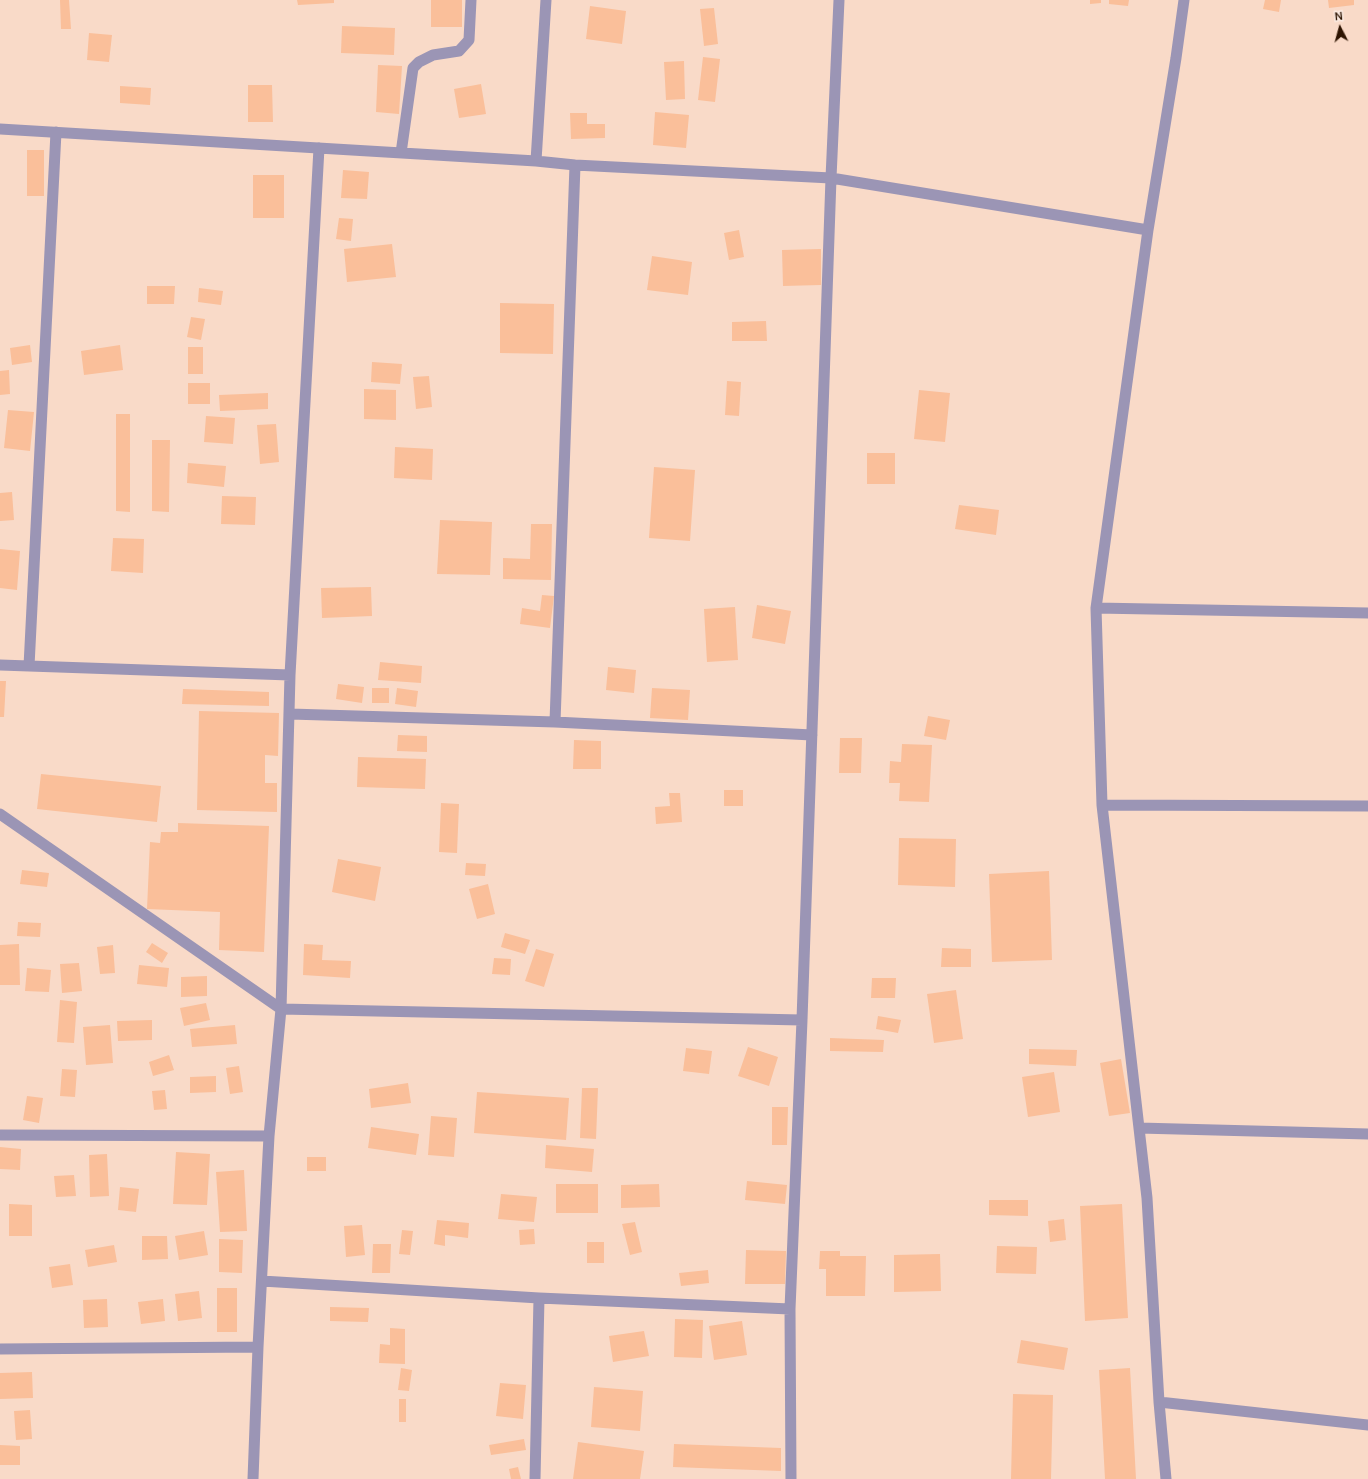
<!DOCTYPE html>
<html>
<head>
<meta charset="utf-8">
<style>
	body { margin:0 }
	#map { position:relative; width:1368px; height:1479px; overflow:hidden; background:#f9dac8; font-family:Manrope,sans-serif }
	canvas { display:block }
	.north { position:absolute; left:1320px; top:8px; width:40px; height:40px; -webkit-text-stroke:3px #fbebe2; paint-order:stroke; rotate:354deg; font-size:11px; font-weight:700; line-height:16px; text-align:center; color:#2e1402 }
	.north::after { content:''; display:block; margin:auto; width:14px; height:18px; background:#2e1402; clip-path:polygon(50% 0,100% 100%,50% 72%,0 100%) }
</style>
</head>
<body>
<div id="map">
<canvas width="1368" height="1479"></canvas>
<div class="north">N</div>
</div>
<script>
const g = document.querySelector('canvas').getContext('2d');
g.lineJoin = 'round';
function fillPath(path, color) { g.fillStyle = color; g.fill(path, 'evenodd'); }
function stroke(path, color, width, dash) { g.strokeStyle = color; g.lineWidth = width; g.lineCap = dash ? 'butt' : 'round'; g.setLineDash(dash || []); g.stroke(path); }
fillPath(new Path2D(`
	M60,0H69L71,29H61Z
	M297,0H334V3L298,5Z
	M431,0H462V27H431Z
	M1090,0H1101V3L1090,4Z
	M1109,0H1129L1128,6L1109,4Z
	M1265,0H1281L1279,12L1263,9Z
	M1328,0H1354V5L1329,8Z
	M590,6L626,11L622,44L586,39Z
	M714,8L718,44L704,46L700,9Z
	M342,26L395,28L394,55L341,53Z
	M89,33L112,35L109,62L87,60Z
	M703,57L720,59L715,102L698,100Z
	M684,61L685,99L666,100L664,62Z
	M378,65L402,66L399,114L376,112Z
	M481,84L486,114L459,118L454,89Z
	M248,85H272L273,122H248Z
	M120,86L151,88L150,105L120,103Z
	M655,112L689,115L686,148L653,145Z
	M570,113H587V124H605V138L571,139Z
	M27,150H44V196H27Z
	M343,170L369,172L367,199L341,198Z
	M253,175H284V218H253Z
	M339,218L353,219L351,241L336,239Z
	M739,230L744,257L729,260L724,233Z
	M392,244L396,277L347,282L344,249Z
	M821,249V285L783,286L782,250Z
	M652,256L692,262L688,295L647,290Z
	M147,286H175L174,304H147Z
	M199,288L223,291L221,305L198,302Z
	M500,303L554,304L553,354L500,353Z
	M191,317L205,319L201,340L187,337Z
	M766,321L767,341H732V322Z
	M30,345L32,362L12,365L10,348Z
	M120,345L123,370L84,375L81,351Z
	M188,347H203V374H188Z
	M372,362L402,364L400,384L371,382Z
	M9,370L10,394L0,395V371Z
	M429,376L432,407L416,409L413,377Z
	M727,381L741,382L739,416L725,415Z
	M188,383H210V404H188Z
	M364,389L396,390V420L364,419Z
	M919,390L950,393L945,442L914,439Z
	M268,393V409L220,411L219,395Z
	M8,410L34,412L30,451L4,448Z
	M116,414H130V512L116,511Z
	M206,416L235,418L233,444L204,442Z
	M276,424L279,462L260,464L257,425Z
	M152,440H170L169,512L152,511Z
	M395,447L433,449L432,480L394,478Z
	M867,453H895V484H867Z
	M188,463L226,466L224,487L187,483Z
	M654,467L695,470L690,541L649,538Z
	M12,492L14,520L0,521V493Z
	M222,496L256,497L255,525L221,524Z
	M959,505L999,510L996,535L955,529Z
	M440,520L492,522L490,575L437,574Z
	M531,524H552L551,580L503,579V558L530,559Z
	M113,538L144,539L143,573L111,571Z
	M0,549L20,551L17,590L0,588Z
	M371,587L372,616L322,618L321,588Z
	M542,595L554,596L550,628L520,624L522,608L540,611Z
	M757,605L791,611L785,644L752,638Z
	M735,607L738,660L707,662L704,609Z
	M380,662L422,666L421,683L378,680Z
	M608,667L636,670L634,693L606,690Z
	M0,681H6L4,717H0Z
	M338,684L364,687L362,703L336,699Z
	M372,688H389V703H372Z
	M397,688L418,691L416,707L395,704Z
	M652,688L690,690L688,720L650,718Z
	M183,689L269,692V706L182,704Z
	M199,711L279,713L278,756L265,755V783H277V812L197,810Z
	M928,716L950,720L946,740L924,736Z
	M398,735L427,736V752L397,751Z
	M840,738H862L861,773H839Z
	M574,740L601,741V769H573Z
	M902,744L932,745L929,802L899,801L900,783H889L890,761L901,762Z
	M358,757L426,759L425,789L357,787Z
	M41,774L161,786L157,822L37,809Z
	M724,790H743V806H724Z
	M669,793H680L682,822L656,824L655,807L670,806Z
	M441,803L459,804L457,853L439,852Z
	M178,823L269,826L264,952L219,950L220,912L147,909L150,842L160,843L161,832H178Z
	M899,838L956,839L955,887L898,885Z
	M338,859L381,867L375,901L332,892Z
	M466,863L486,864L485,876L465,875Z
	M22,870L49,873L47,887L20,884Z
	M1049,871L1052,960L992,962L989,874Z
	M488,884L495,914L477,919L469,889Z
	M18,922L41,923L40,937L17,936Z
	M505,933L530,940L525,954L501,947Z
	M152,943L168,953L162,963L146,952Z
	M19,944L20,985H0V945Z
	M304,944L323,945L322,960L351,961L350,978L303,975Z
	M113,945L115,973L100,974L97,947Z
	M942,948L971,949V967H941Z
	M536,949L554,954L544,987L525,981Z
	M494,958L511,959L510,975L492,974Z
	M79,963L82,991L62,993L60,964Z
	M139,965L169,968L167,987L137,984Z
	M27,968L51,970L49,992L25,991Z
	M207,976V996L181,997V977Z
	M872,978H896L895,998H871Z
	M956,990L963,1039L934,1043L927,994Z
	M60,1000L77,1002L74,1043L57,1042Z
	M206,1003L210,1020L184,1026L180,1008Z
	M878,1016L901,1020L898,1033L876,1029Z
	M152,1020V1040L118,1041L117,1021Z
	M110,1025L113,1063L86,1065L83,1027Z
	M235,1025L237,1044L192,1047L190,1029Z
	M830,1038L884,1040L883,1052L830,1051Z
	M748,1047L778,1057L769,1086L738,1076Z
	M686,1048L712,1051L709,1074L683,1071Z
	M1029,1049L1077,1050L1076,1066L1029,1064Z
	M169,1055L174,1070L153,1076L149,1062Z
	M1121,1059L1130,1113L1109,1116L1100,1063Z
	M239,1066L243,1092L230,1094L226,1068Z
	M62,1069L77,1070L75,1097L60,1096Z
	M1054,1072L1060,1112L1028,1117L1022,1077Z
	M216,1076V1092L190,1093V1077Z
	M408,1083L411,1103L371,1108L369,1089Z
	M582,1088H598L596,1139L580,1138Z
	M165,1090L167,1109L154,1110L152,1091Z
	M477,1092L569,1098L566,1140L474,1133Z
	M27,1096L43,1098L39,1123L23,1120Z
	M772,1107H788L787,1145H772Z
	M431,1116L457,1118L454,1157L428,1155Z
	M371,1127L419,1134L416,1155L368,1148Z
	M546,1145L594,1149L592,1172L545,1168Z
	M0,1147L21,1149L20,1170L0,1169Z
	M176,1152L210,1154L207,1205L173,1204Z
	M107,1154L109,1196L90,1197L89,1155Z
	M307,1157H326V1171H307Z
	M244,1170L247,1231L220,1232L216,1172Z
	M74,1175L76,1196L56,1197L54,1176Z
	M747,1181L787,1185L785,1204L745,1200Z
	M556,1184H598V1213H556Z
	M659,1184L660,1207L621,1208V1185Z
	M120,1187L139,1189L136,1212L118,1210Z
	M501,1194L537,1197L534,1222L498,1219Z
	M989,1200H1028V1216L989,1215Z
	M9,1204L32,1205V1236H9Z
	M1122,1204L1128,1318L1085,1321L1080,1206Z
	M1064,1219L1066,1240L1050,1242L1048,1221Z
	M437,1220L469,1223L468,1238L445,1235V1246L434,1244Z
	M635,1222L642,1252L630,1255L622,1224Z
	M362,1225L365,1255L346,1257L344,1226Z
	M534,1229L535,1244L520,1245L519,1230Z
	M402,1230L413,1231L410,1255L399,1254Z
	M204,1231L208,1255L179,1260L175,1236Z
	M142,1236H167L168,1259L142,1260Z
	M219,1239L243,1240L242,1273L219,1272Z
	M587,1242H604V1263H587Z
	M373,1244H391L390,1273H372Z
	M114,1245L117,1262L88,1267L85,1250Z
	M997,1246L1037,1247L1036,1274L996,1273Z
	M746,1250L786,1251L785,1284H745Z
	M820,1251H840V1256H866L865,1296H826V1269H819Z
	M940,1254L941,1291L894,1292V1255Z
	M70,1264L73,1285L52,1288L49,1267Z
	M708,1270L709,1283L681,1286L679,1273Z
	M217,1288H237V1332H217Z
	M199,1291L202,1318L178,1321L175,1294Z
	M107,1299L108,1327L84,1328L83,1300Z
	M163,1299L165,1321L141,1324L138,1302Z
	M330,1307L369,1308L368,1322L330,1321Z
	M675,1319L703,1320L702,1358L674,1357Z
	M742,1321L747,1355L714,1360L709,1326Z
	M390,1328L405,1329V1364L379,1363L380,1344L390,1345Z
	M644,1331L649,1356L613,1362L609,1336Z
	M1021,1340L1068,1348L1064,1370L1017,1363Z
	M401,1368L412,1370L409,1391L398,1390Z
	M1130,1368L1136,1479H1105L1099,1370Z
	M32,1372L33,1398L0,1399V1373Z
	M500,1383L526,1385L523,1419L496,1416Z
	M594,1387L643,1391L640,1431L591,1427Z
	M1013,1394L1053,1395L1051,1479H1011Z
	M399,1399H406V1422H399Z
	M30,1410L32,1439L16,1440L14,1411Z
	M524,1439L526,1450L491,1455L489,1445Z
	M578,1442L644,1451L640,1479H573Z
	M674,1444L781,1448V1471L673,1467Z
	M0,1445L20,1446V1465H0Z
	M518,1467L521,1479H511L509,1469Z`), '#fabf9a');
stroke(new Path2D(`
	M0,129L536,161L575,165L831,178L1148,230
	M401,153L413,68L419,62L433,55L459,51L469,40L471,0
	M536,161L546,0
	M1096,608L1368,613
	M0,665L290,675
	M29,666L56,132
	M290,714L555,722L812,735
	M555,722L575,165
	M1102,805L1368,806
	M0,814L281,1009L802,1020
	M1139,1128L1368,1134
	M0,1135L269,1136
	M262,1281L539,1298L790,1309
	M0,1349L258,1347
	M1159,1402L1368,1425
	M253,1479L258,1347L269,1136L281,1009L290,675L319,148
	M535,1479L539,1298
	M791,1479L790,1309L802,1020L831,178L839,0
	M1166,1479L1159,1402L1147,1198L1102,805L1096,608L1148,230L1176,58L1184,0`), '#9b95b5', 11);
</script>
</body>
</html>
